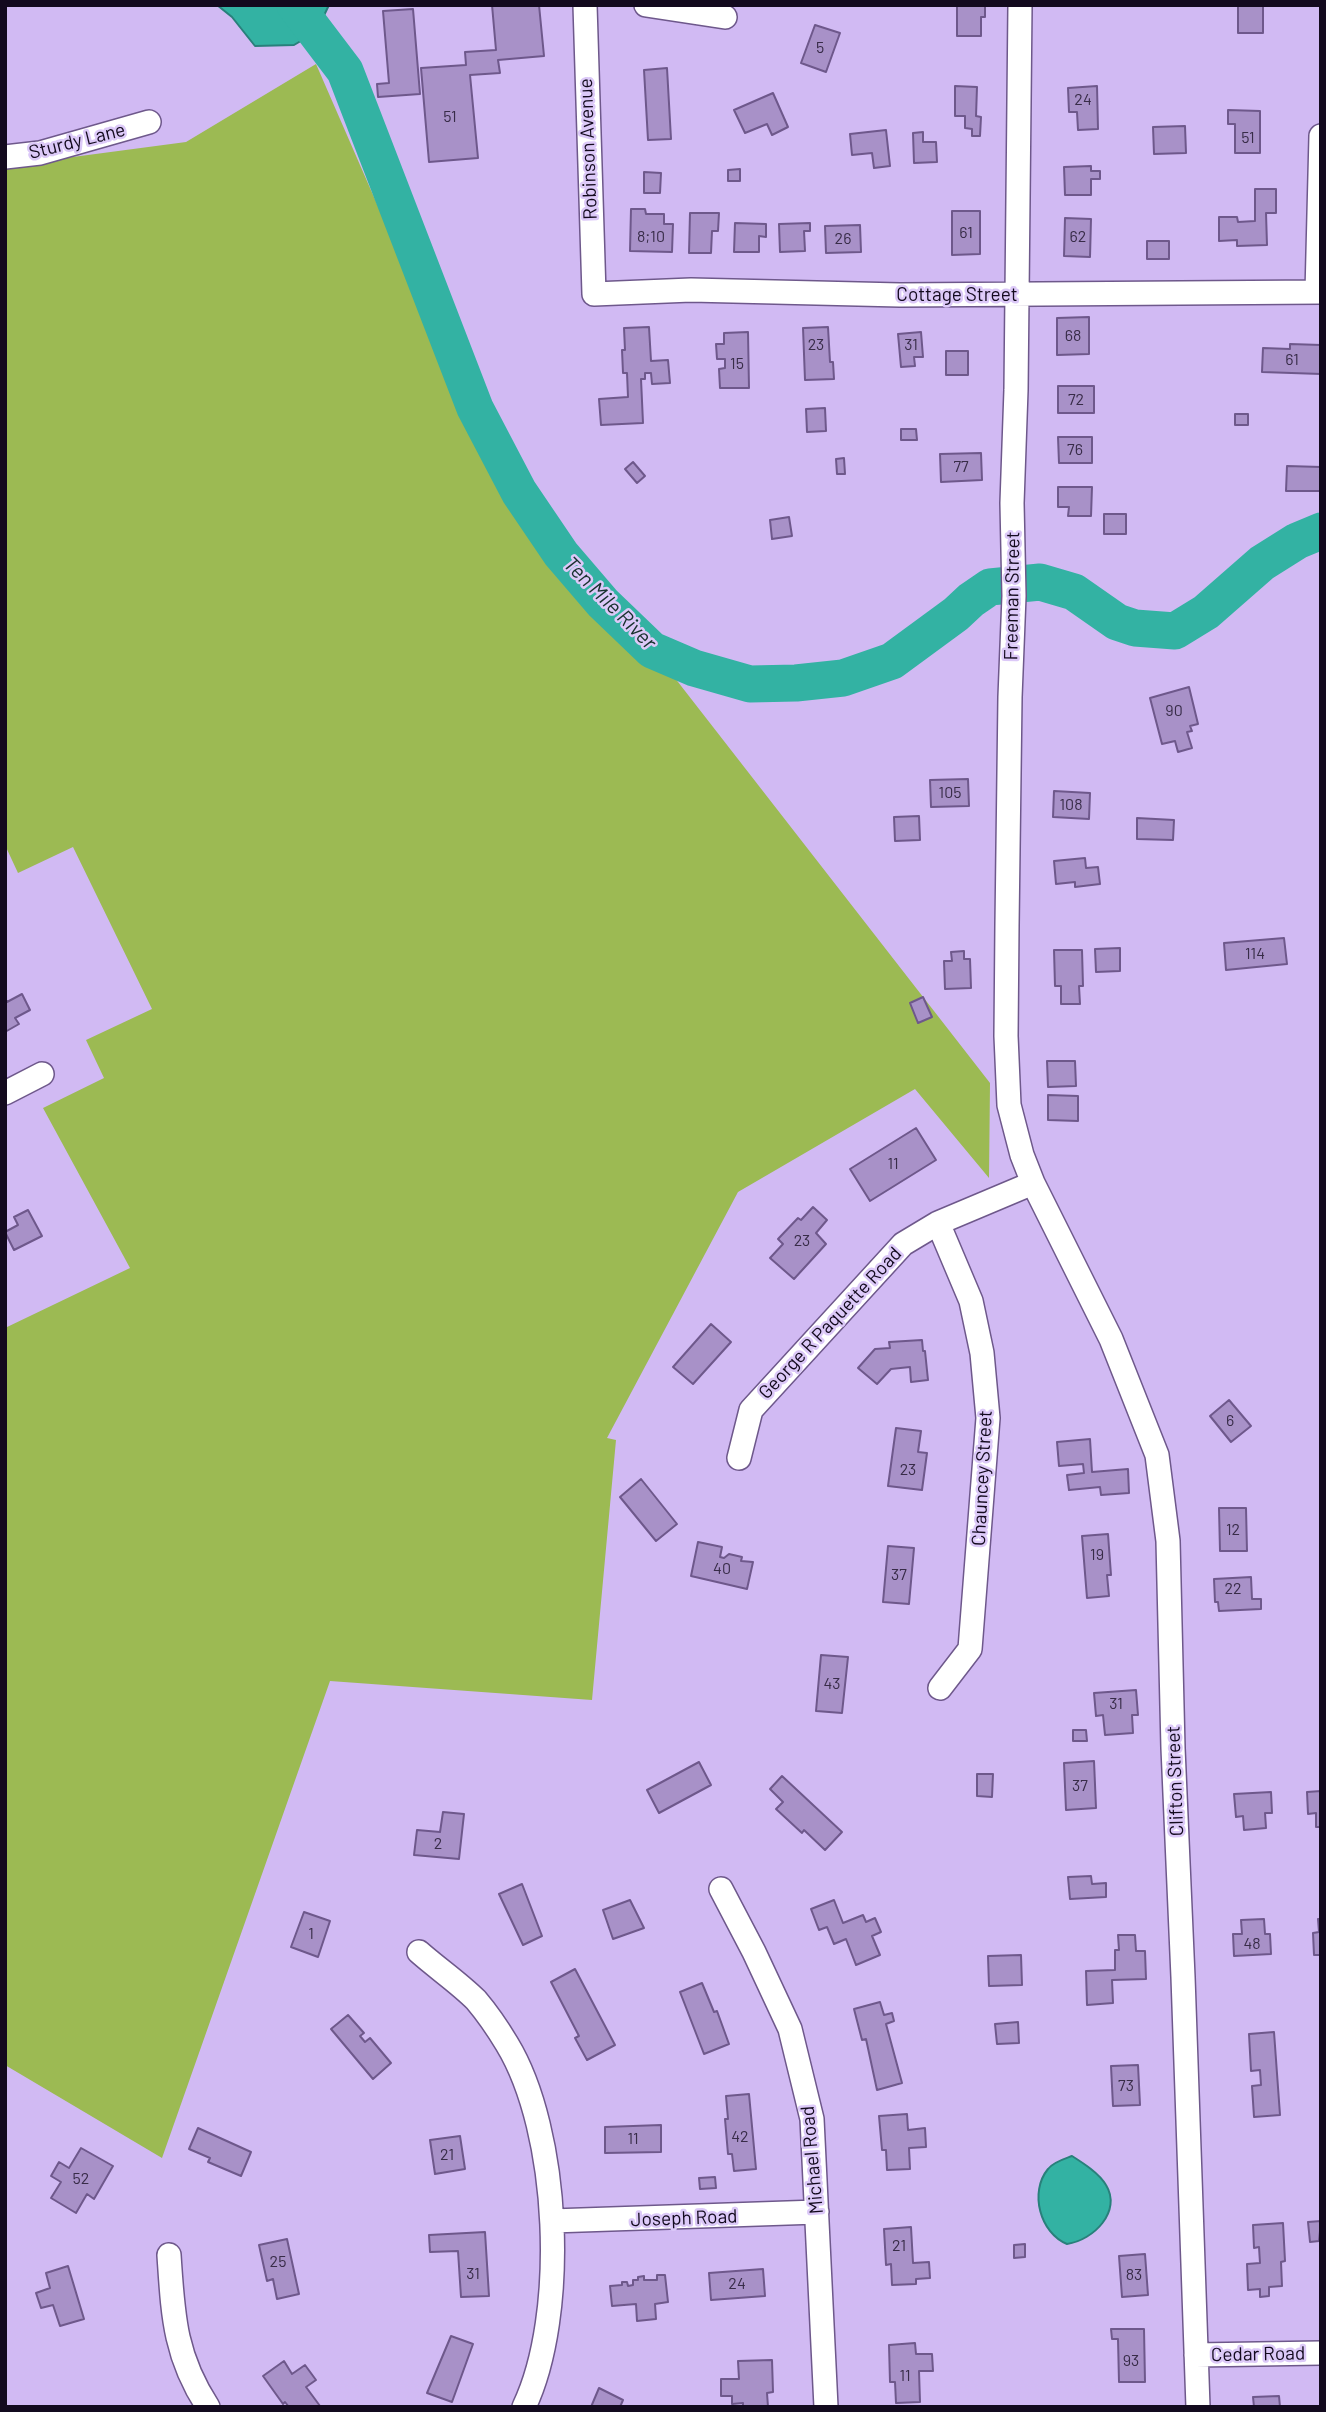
<!DOCTYPE html>
<html>
<head>
<meta charset="utf-8">
<style>
	body { margin:0 }
	#map { position:relative; width:1326px; height:2412px; overflow:hidden; background:#d1baf3; font-family:Barlow,sans-serif }
	canvas { display:block }
	.frame { position:absolute; inset:0; border:7px solid #130a1e; pointer-events:none }
</style>
</head>
<body>
<div id="map">
<canvas width="1326" height="2412"></canvas>
<div class="frame"></div>
</div>
<script>
const g = document.querySelector('canvas').getContext('2d');
g.lineJoin = 'round';
function fillPath(path, color) { g.fillStyle = color; g.fill(path, 'evenodd'); }
function stroke(path, color, width, dash) { g.strokeStyle = color; g.lineWidth = width; g.lineCap = dash ? 'butt' : 'round'; g.setLineDash(dash || []); g.stroke(path); }
function label(font, color, halo, rows, align = 'center') {
  g.font = font + ' Barlow,sans-serif'; g.lineWidth = 5; g.setLineDash([]); g.textBaseline = 'middle'; g.strokeStyle = halo; g.fillStyle = color; for (const [text, x, y, turn = 0] of rows) {
    g.save(); g.translate(x, y); g.rotate((+turn || 0) * Math.PI / 180); g.textAlign = isNaN(turn) ? turn : align; if (halo) g.strokeText(text, 0, 0); g.fillText(text, 0, 0); g.restore();
  }
}
fillPath(new Path2D(`
	M316,64L431,328L468,388L615,601L990,1083L989,1178L915,1089L738,1192L607,1438L616,1440L592,1700L330,1681L162,2158L5,2065V1328L130,1268L43,1108L104,1078L86,1040L152,1009L73,847L18,873L5,845V166L186,142Z`), '#9cba53');
const water = new Path2D(`
	M217,5H329L316,32L294,45L255,46L232,17Z
	M1072,2156C1083,2163 1099,2173 1106,2185C1122,2211 1094,2240 1067,2244C1040,2233 1029,2192 1048,2169C1053,2162 1064,2159 1072,2156Z`);
fillPath(water, '#33b2a3');
stroke(water, '#29807b', 2);
stroke(new Path2D(`
	M295,5L345,71L475,408L519,492L561,554L603,603L652,650L694,668L750,684L796,683L843,678L892,661L956,614L971,600L990,587L1040,582L1074,592L1117,622L1135,628L1175,631L1206,612L1262,563L1297,541L1321,531`), '#33b2a3', 37);
const building = new Path2D(`
	M492,5H539L544,56L498,60L500,73L470,75L478,158L429,162L421,68L466,65L465,52L496,50Z
	M957,5H985V17H981V36H957Z
	M1238,5H1263V33H1238Z
	M413,9L420,94L378,97L377,84L389,83L383,11Z
	M815,25L840,33L826,72L801,63Z
	M667,68L671,139L648,140L644,70Z
	M955,86L977,87L976,116L981,117L980,136H972V129L965,128V116H955Z
	M1097,86L1098,129L1078,130L1077,112H1069L1068,88Z
	M773,93L788,127L772,135L767,124L745,133L734,110Z
	M1228,110L1260,111V153H1235V124H1228Z
	M1185,126L1186,153L1154,154L1153,127Z
	M886,130L890,166L874,168L872,153L852,155L850,134Z
	M923,132V142H936L937,162L914,163L913,133Z
	M1091,166V171H1100V179H1091V195H1065L1064,167Z
	M740,169V181H728V170Z
	M644,172L661,173L660,193H644Z
	M1255,189H1276V213H1266L1267,245L1237,246V240L1219,241V217H1237L1238,222L1255,221Z
	M631,209H645L646,214H664V224H673L672,252L630,251Z
	M952,211H980V254L952,255Z
	M690,213H719L718,231H712L711,253H689Z
	M1065,218L1091,219L1090,257L1064,256Z
	M735,223L766,224V237L759,236V252H734Z
	M810,223V231H804L805,251L780,252L779,224Z
	M860,225L861,252L826,253L825,226Z
	M1147,241H1169V259H1147Z
	M1089,317V354L1057,355V318Z
	M649,327L651,361L668,360L670,383L652,384L651,373H645V379H641L643,423L601,425L599,399L628,397L627,373H623L622,350H625L624,328Z
	M828,327L830,362H833L834,379L805,380L803,328Z
	M748,332L749,388H720L719,369L725,368V359H717L716,344H724V333Z
	M921,332L923,357H914L915,366L901,367L898,334Z
	M1290,344L1321,345V374L1262,372L1263,348L1290,349Z
	M946,351H968V375H946Z
	M1058,386H1094V413H1058Z
	M825,408L826,431L807,432L806,409Z
	M1235,414H1248V425H1235Z
	M901,429H916L917,440H901Z
	M1058,437H1092V463H1059Z
	M981,453L982,480L941,482L940,454Z
	M844,458L845,474H837L836,459Z
	M633,462L645,476L637,483L625,469Z
	M1287,466L1321,467V491H1286Z
	M1058,487H1092L1091,516H1068L1069,507H1058Z
	M1104,514H1126V534H1104Z
	M789,517L792,536L772,539L770,520Z
	M1189,687L1198,724L1190,726L1192,731L1187,732L1192,748L1178,752L1175,741L1162,744L1150,698Z
	M968,779L969,806L931,807L930,780Z
	M1054,791L1090,793L1089,819L1053,817Z
	M919,816L920,840L895,841L894,817Z
	M1137,818L1174,820L1173,840L1137,839Z
	M1085,858L1086,868L1098,867L1100,884L1075,887V882L1056,884L1054,861Z
	M1284,938L1287,964L1226,970L1224,943Z
	M1120,948V971L1096,972L1095,949Z
	M1054,950H1082L1083,986H1079L1080,1004H1061V986H1055Z
	M964,951V959H970L971,988L945,989L944,961H952L951,952Z
	M22,994L30,1010L15,1018L19,1024L5,1032V998L7,1002Z
	M923,997L932,1017L918,1023L910,1003Z
	M1047,1061H1075L1076,1086L1048,1087Z
	M1048,1095L1078,1096V1121L1048,1120Z
	M916,1128L936,1160L870,1201L850,1169Z
	M813,1207L827,1220L816,1233L826,1244L794,1279L770,1258L783,1244L778,1239L798,1218L801,1220Z
	M28,1210L42,1236L14,1250L5,1232L18,1225L14,1217Z
	M711,1324L731,1342L693,1384L673,1367Z
	M922,1340L923,1351H925L928,1380L911,1382L910,1367L891,1369L877,1384L858,1368L875,1349L890,1348L889,1342Z
	M1229,1400L1251,1426L1231,1442L1210,1416Z
	M896,1428L921,1431L918,1452L927,1453L922,1490L888,1486Z
	M1090,1439L1092,1472L1128,1469L1129,1493L1101,1495L1100,1487L1069,1490L1067,1475L1084,1473L1083,1464L1059,1466L1057,1442Z
	M641,1479L677,1524L656,1541L620,1497Z
	M1219,1508H1246L1247,1551H1220Z
	M1108,1534L1111,1575H1107L1109,1596L1087,1598L1082,1536Z
	M698,1542L722,1547L720,1557L724,1558L729,1554L742,1557L741,1561L753,1562L747,1589L691,1576Z
	M888,1546L914,1548L909,1604L883,1602Z
	M1251,1577L1252,1599H1261V1609L1219,1611L1218,1602H1215L1214,1579Z
	M821,1655L848,1657L842,1713L816,1711Z
	M1136,1690L1138,1715H1132L1133,1733L1105,1735L1103,1715L1096,1716L1094,1693Z
	M1073,1730H1086L1087,1741H1073Z
	M1094,1761L1096,1808L1066,1810L1064,1763Z
	M699,1762L711,1785L659,1813L647,1790Z
	M977,1774H993L992,1797L977,1796Z
	M782,1776L842,1832L825,1850L804,1830L802,1833L776,1809L783,1802L770,1789Z
	M1321,1791V1827H1316V1813L1308,1814L1307,1792Z
	M1271,1792L1272,1813H1265L1266,1828L1244,1830L1243,1816L1236,1817L1234,1794Z
	M443,1812L464,1814L459,1859L414,1855L417,1830L440,1832Z
	M1091,1876L1092,1884L1106,1883V1897L1070,1899L1068,1877Z
	M522,1884L542,1936L523,1945L499,1894Z
	M630,1900L644,1928L613,1939L603,1910Z
	M834,1900L843,1923L863,1915L866,1922L875,1918L881,1932L872,1936L880,1955L856,1965L846,1939L834,1944L827,1927L819,1930L811,1909Z
	M304,1912L330,1921L318,1957L291,1947Z
	M1264,1919L1265,1934H1270L1271,1954L1234,1956L1233,1934H1242L1241,1920Z
	M1318,1919H1321V1955H1314L1313,1933L1319,1932Z
	M1118,1935H1135L1136,1951H1145L1146,1979L1112,1980L1113,2003L1087,2005L1086,1971L1115,1970V1950H1119Z
	M1021,1955L1022,1985L989,1986L988,1956Z
	M575,1969L615,2045L587,2060L575,2038L579,2036L551,1982Z
	M702,1983L714,2012L717,2011L729,2044L704,2054L680,1992Z
	M880,2002L884,2015L892,2013L894,2021L886,2024L902,2083L877,2090L866,2039L862,2040L854,2009Z
	M348,2015L364,2033L360,2036L365,2042L370,2038L391,2063L373,2079L331,2029Z
	M1018,2022L1019,2043L997,2044L995,2024Z
	M1274,2032L1280,2115L1254,2117L1252,2086L1261,2085L1260,2070L1251,2071L1249,2034Z
	M1138,2065L1140,2105L1113,2106L1111,2066Z
	M749,2094L756,2169L734,2171L732,2154H728L725,2119H728L726,2096Z
	M907,2114L908,2130L925,2128L926,2147L909,2148L910,2169L887,2170L886,2150H882L879,2116Z
	M661,2125V2152L605,2153V2127Z
	M198,2128L251,2152L241,2176L208,2162L210,2158L189,2149Z
	M460,2136L465,2169L435,2174L430,2140Z
	M81,2148L113,2166L94,2199L87,2194L76,2213L51,2198L61,2182L51,2176L59,2162L69,2168Z
	M715,2177L716,2188L700,2189L699,2178Z
	M1321,2221L1319,2241L1310,2242L1308,2222Z
	M1283,2223L1285,2261L1281,2262L1282,2286L1269,2287V2296L1260,2297V2289L1248,2290L1247,2264L1260,2263L1259,2247L1254,2248L1253,2225Z
	M911,2227L913,2263L929,2262L930,2278L916,2279V2284L892,2285L891,2264L886,2265L884,2229Z
	M485,2232L489,2296L461,2297L458,2251L430,2252L429,2235Z
	M287,2239L299,2294L277,2299L273,2279L267,2281L259,2245Z
	M1025,2244V2257L1014,2258V2245Z
	M1145,2254L1148,2295L1122,2297L1119,2256Z
	M68,2266L84,2319L60,2326L53,2305L41,2308L36,2293L50,2288L46,2273Z
	M763,2269L765,2296L711,2300L709,2273Z
	M657,2275H665L668,2302L655,2304L656,2319L637,2321L636,2304L612,2306L610,2286L622,2285V2282H627L628,2286L633,2285V2280H638V2277L644,2276V2280H657Z
	M1111,2329H1144L1145,2382H1119L1118,2339H1112Z
	M451,2336L473,2344L452,2402L427,2393Z
	M915,2343L916,2354H932L933,2371H919L920,2402L896,2403L895,2382H890L889,2345Z
	M772,2360L773,2392L767,2393L768,2407H743V2403L732,2404V2396H721V2379H739L738,2361Z
	M284,2361L292,2374L305,2365L316,2380L306,2387L320,2406L289,2407L285,2402L283,2404L263,2376Z
	M599,2388L623,2400L620,2407H591Z
	M1279,2396L1280,2407H1254L1253,2397Z`);
fillPath(building, '#a891c8');
stroke(building, '#6e588b', 2);
const street = new Path2D(`
	M585,5L594,294L691,290L900,295L1321,292
	M646,5L725,17
	M1020,5L1016,390L1012,503L1014,596L1010,697L1007,925L1006,1036L1009,1105L1022,1155L1033,1183L1111,1339L1157,1455L1168,1541L1173,1748L1183,1977L1198,2407
	M5,157L40,153L149,122
	M1317,292L1321,136
	M5,1093L42,1074
	M938,1223L971,1301L982,1353L988,1418L970,1649L940,1688
	M739,1458L751,1410L903,1244L938,1223L1033,1183
	M721,1889L754,1952L790,2029L812,2119L826,2407
	M419,1952C437,1968 459,1983 476,2000C487,2013 498,2029 507,2044C560,2131 568,2315 524,2407
	M552,2221L817,2212
	M169,2255C173,2314 174,2355 208,2407
	M1196,2355L1321,2353`);
stroke(street, '#6e588b', 26);
stroke(street, '#fff', 23);
label('16px', '#382c48', null, [
	["5",820,48],
	["24",1083,100],
	["51",450,117],
	["51",1248,138],
	["61",966,233],
	["8;10",651,237],
	["62",1078,237],
	["26",843,239],
	["68",1073,336],
	["23",816,345],
	["31",911,345],
	["61",1292,360],
	["15",737,364],
	["72",1076,400],
	["76",1075,450],
	["77",961,467],
	["90",1174,711],
	["105",950,793],
	["108",1071,805],
	["114",1255,954],
	["11",893,1164],
	["23",802,1241],
	["6",1230,1421],
	["23",908,1470],
	["12",1233,1530],
	["19",1097,1555],
	["40",722,1569],
	["37",899,1575],
	["22",1233,1589],
	["43",832,1684],
	["31",1116,1704],
	["37",1080,1786],
	["2",438,1844],
	["1",311,1934],
	["48",1252,1944],
	["73",1126,2086],
	["42",740,2137],
	["11",633,2139],
	["21",447,2155],
	["52",81,2179],
	["21",899,2246],
	["25",278,2262],
	["31",473,2274],
	["83",1134,2275],
	["24",737,2284],
	["93",1131,2361],
	["11",905,2376]
]);
label('19px', '#130a1e', '#dcc9f8', [
	["Sturdy Lane",77,141,-14],
	["Robinson Avenue",588,149,-92],
	["Cottage Street",957,295],
	["Freeman Street",1012,596,-89],
	["George R Paquette Road",830,1323,-47],
	["Chauncey Street",982,1478,-87],
	["Clifton Street",1175,1781,-92],
	["Michael Road",812,2160,-95],
	["Joseph Road",684,2218,-2],
	["Cedar Road",1258,2354,-1]
]);
label('italic 21px', '#17312d', '#dcc9f8', [
	["Ten Mile River",610,603,45]
]);
</script>
</body>
</html>
